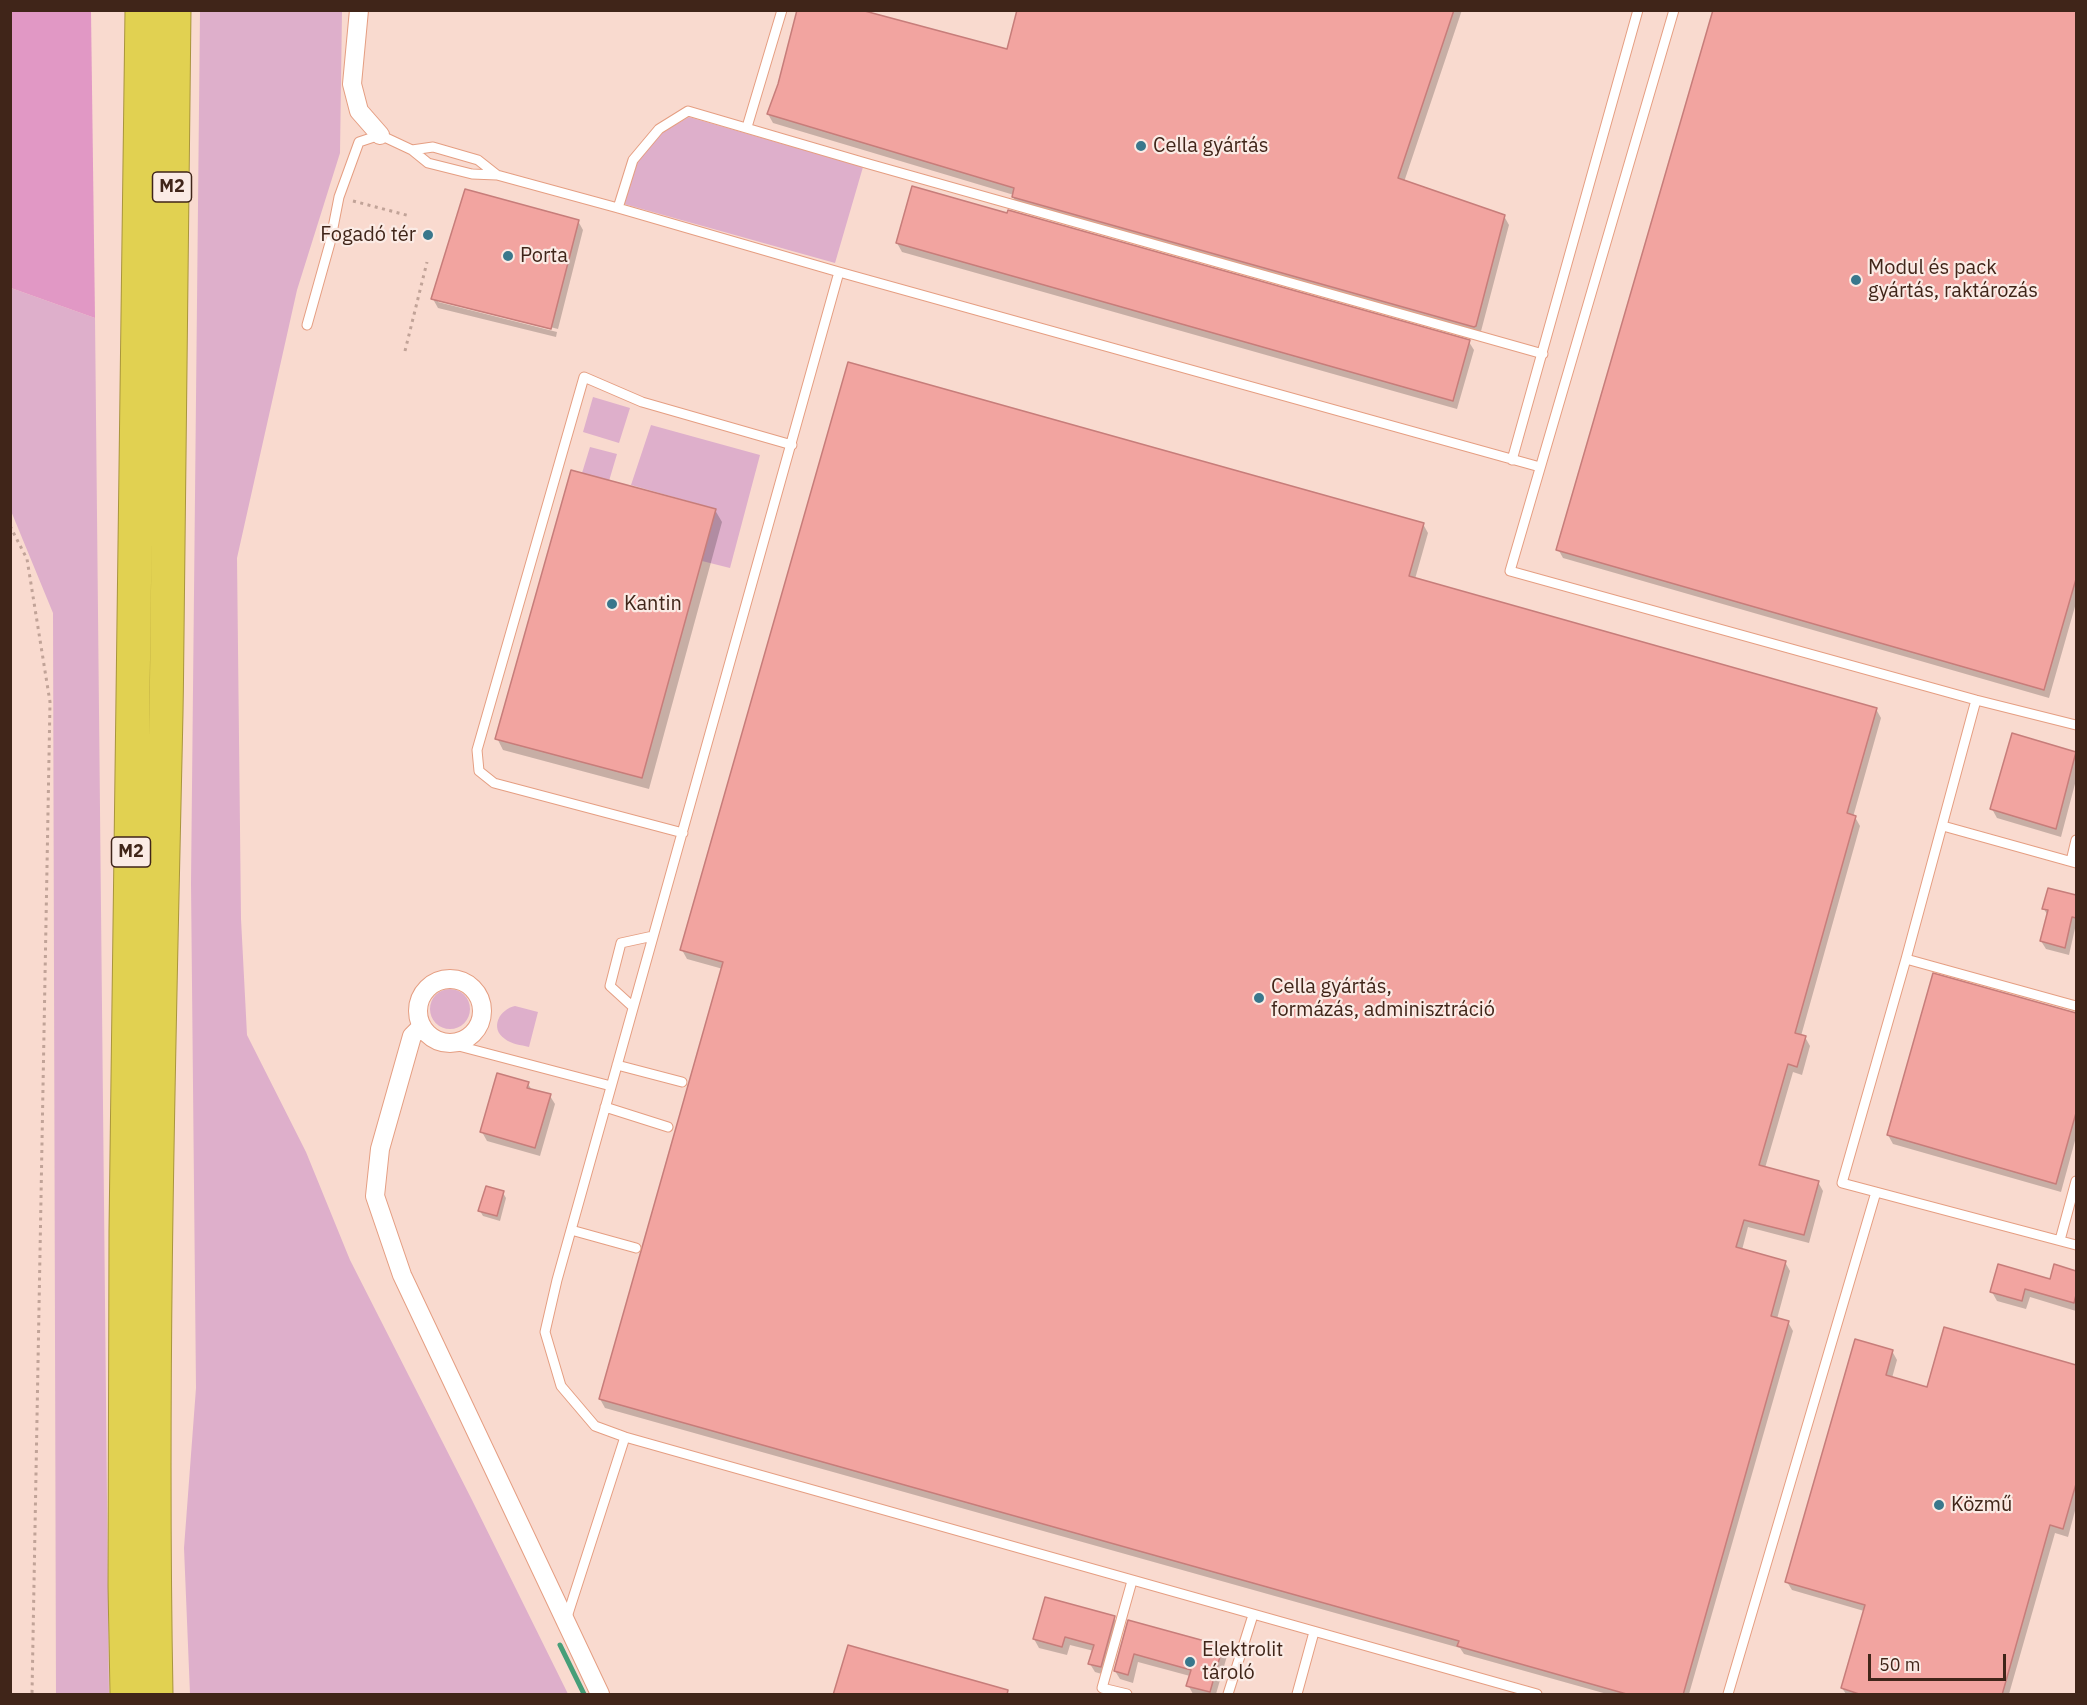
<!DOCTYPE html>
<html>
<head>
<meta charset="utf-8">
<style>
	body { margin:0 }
	#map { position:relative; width:2087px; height:1705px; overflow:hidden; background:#f9dacf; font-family:"IBM Plex Sans",sans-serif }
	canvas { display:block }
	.frame { position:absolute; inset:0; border:12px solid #402519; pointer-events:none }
	.scale { position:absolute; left:1868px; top:1654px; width:138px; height:27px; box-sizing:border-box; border:3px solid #402519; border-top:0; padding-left:8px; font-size:18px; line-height:21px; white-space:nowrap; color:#402519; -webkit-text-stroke:4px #fbebe5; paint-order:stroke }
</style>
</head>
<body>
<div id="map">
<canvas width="2087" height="1705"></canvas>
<div class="frame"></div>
<div class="scale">50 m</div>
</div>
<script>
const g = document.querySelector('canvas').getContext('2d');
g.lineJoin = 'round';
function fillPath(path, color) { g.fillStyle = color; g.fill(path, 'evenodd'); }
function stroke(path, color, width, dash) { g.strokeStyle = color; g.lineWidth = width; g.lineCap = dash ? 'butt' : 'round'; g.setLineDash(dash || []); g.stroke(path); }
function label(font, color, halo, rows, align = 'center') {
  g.font = font + ' "IBM Plex Sans",sans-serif'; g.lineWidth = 4.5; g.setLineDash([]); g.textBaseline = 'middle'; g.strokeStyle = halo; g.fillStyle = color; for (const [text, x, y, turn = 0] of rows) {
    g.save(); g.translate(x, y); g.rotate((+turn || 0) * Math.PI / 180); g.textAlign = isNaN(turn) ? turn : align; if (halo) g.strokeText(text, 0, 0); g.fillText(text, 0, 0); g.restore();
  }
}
fillPath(new Path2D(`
	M200,11H342L340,153L297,290L237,558L241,919L247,1035L306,1152L350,1260L472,1500L568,1694H190L184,1548L196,1388L191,883Z
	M689,117L863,167L835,263L624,204L637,162L663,132Z
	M11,288L95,318L109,1694H56L53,613L11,511Z
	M593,397L630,408L619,443L583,432Z
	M651,425L760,455L730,568L702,561L716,509L631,485Z
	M590,447L617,454L609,481L582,473Z
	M430 1009a20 20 0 1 1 40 0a20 20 0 1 1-40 0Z
	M515,1006L538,1012L529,1047C521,1045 511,1044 505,1039C489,1028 500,1009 515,1006Z`), '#deafcb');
fillPath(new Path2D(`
	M11,10L91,11L95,318L11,288Z`), '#e198c5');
fillPath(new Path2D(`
	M1018,10H1462L1404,182L1504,216L1509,225L1480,335L1018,206L1013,197L1014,195L773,123L768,114L1008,51Z
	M1715,10H2076V603L2049,698L1563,558L1558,549Z
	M578,221L583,230L558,329L438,299V302L557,332L556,337L438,308L433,299Z
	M897,243L1469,342L1474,350L1457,409L902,252Z
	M715,510L722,522L649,789L503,750L497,738Z
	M1423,524L1428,533L1415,579L1876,709L1881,718L1853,817H1855L1860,826L1801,1036L1805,1037L1810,1046L1802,1075L1793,1072L1765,1168L1818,1182L1823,1191L1809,1243L1748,1227L1742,1250L1785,1262L1790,1271L1777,1319L1788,1322L1793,1331L1689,1694H1607L1464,1654L1460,1648L605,1408L600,1399L723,969L687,959L682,950Z
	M2013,735L2076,753V780L2061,837L1997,818L1992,809Z
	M2049,890L2076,897V924L2069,955L2046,949L2041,941L2048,916L2044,909Z
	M1934,975L2076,1014V1137L2061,1192L1893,1144L1888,1135Z
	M528,1084L532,1090L550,1096L555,1104L540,1156L487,1141L482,1132Z
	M503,1193L506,1198L500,1221L483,1216L480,1211Z
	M2055,1266L2076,1272V1311L2030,1297L2026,1309L1997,1301L1992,1292L2051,1280Z
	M1945,1329L2076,1367V1507L2068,1537L2055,1533L2009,1694H1846L1842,1688L1864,1611L1792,1590L1787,1582L1892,1351L1897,1360L1892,1378L1928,1389Z
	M1114,1618L1119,1626L1105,1675L1095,1672L1090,1664L1094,1651L1070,1645L1067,1655L1039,1648L1034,1639Z
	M1129,1622L1222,1647L1227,1656L1216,1694H1193L1188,1685L1190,1676L1138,1662L1133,1683L1120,1679L1115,1671Z`), '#0003');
stroke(new Path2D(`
	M560,1645L584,1694`), '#479f79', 5);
const building = new Path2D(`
	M797,10H861L1007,49L1017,10H1454L1398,178L1505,215L1476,326L1474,327L1012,197L1014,188L767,114L778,84Z
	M1713,10H2076V579L2044,690L1556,550Z
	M912,186L1007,213L1008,210L1470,340L1453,401L896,243Z
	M465,189L579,220L551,329L431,299Z
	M848,362L1424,523L1409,576L1877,708L1847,813L1856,816L1795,1033L1806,1036L1797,1067L1788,1064L1759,1165L1819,1181L1804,1235L1744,1220L1736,1247L1786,1261L1771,1316L1789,1321L1683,1695H1630L1457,1646L1459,1641L599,1399L723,962L680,950Z
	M571,470L716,509L642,778L495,739Z
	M2012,733L2076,752L2056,829L1990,809Z
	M2048,888L2076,895V918L2072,917L2065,948L2040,941L2048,910L2042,909Z
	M1933,973L2076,1013V1113L2056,1184L1887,1135Z
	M497,1073L529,1082L527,1088L551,1094L535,1148L480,1132Z
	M486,1186L504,1191L497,1216L478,1211Z
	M1998,1264L2050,1279L2054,1264L2076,1271V1295L2074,1303L2025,1289L2022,1301L1990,1292Z
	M1944,1327L2076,1365V1484L2063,1529L2050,1525L2002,1695H1862L1841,1688L1865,1605L1785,1582L1855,1339L1893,1350L1886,1375L1927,1387Z
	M1045,1597L1115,1616L1101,1667L1088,1664L1094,1645L1065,1637L1062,1647L1033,1639Z
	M1128,1620L1223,1646L1210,1692L1186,1686L1191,1670L1134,1654L1128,1675L1114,1671Z
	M848,1645L1008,1690L1007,1695H833Z`);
fillPath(building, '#f2a4a0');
stroke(building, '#c77d7a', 1.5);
const lane = new Path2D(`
	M1674,10L1510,571L1976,700L2076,725
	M747,127L782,10
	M412,150L433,147L478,160L497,175
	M618,208L633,160L659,129L688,111L869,164L1543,354
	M839,272L557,1280L545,1332L561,1386L595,1426L625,1437L1537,1694
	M307,325L330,243L339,197L359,142L380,135L412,150L428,163L472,174L497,175L618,208L839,272L1540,467
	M1512,460L1638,10
	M1943,826L2076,863
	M683,833L494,783L479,771L477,750L584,377L642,402L792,445
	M2071,861L2076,840
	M1906,959L2076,1006
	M633,1007L610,986L621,943L653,936
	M451,1044L611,1086
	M617,1065L682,1082
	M605,1107L668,1127
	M1876,1192L2076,1245
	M571,1230L636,1248
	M2060,1240L2076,1181
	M566,1620L625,1437
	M1127,1694L1102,1688L1132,1581
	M1228,1694L1253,1615
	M1297,1694L1314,1632
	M1728,1694L1876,1192L1842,1183L1906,959L1976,700`);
const street = new Path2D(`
	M359,10L352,84L359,111L380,135
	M418 1011a32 32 0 1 1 64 0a32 32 0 1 1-64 0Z
	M422,1026L412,1036L380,1149L375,1196L402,1275L600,1694`);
const highway = new Path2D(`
	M127,1694L125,1586L126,1230L142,10
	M156,1694C150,1367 159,1040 166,713C170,479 172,245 174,10`);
stroke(lane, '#e59e82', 11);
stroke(street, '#e59e82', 20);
stroke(highway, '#a9953d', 35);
stroke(new Path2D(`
	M353,201L410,216
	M405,351L427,262
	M10,526L27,559L50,702L32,1694`), '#c1a398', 3, [3, 4.5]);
stroke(lane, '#fff', 9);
stroke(street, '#fff', 18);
stroke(highway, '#e1d151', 33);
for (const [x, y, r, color] of [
	[1141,146,6,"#39778c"],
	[428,235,6,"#39778c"],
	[508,256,6,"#39778c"],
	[1856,280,6,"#39778c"],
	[612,604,6,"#39778c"],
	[1259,998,6,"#39778c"],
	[1939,1505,6,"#39778c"],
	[1190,1662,6,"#39778c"]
]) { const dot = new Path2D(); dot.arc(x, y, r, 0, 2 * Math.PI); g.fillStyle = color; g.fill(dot); stroke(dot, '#fbebe5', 2); }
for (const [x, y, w] of [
	[172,187,39],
	[131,852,39]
]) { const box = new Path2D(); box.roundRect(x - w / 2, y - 15, w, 30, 4.5); g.fillStyle = '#fbebe5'; g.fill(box); stroke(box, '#402519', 1.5); }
label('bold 18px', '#402519', null, [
	["M2",172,187],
	["M2",131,852]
]);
label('20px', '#402519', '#fbebe5', [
	["Cella gyártás",1153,146],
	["Fogadó tér",416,235,"right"],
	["Porta",520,256],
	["Modul és pack",1868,268],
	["gyártás, raktározás",1868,291],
	["Kantin",624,604],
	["Cella gyártás,",1271,987],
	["formázás, adminisztráció",1271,1010],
	["Közmű",1951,1505],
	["Elektrolit",1202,1650],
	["tároló",1202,1673]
], 'left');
</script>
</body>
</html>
